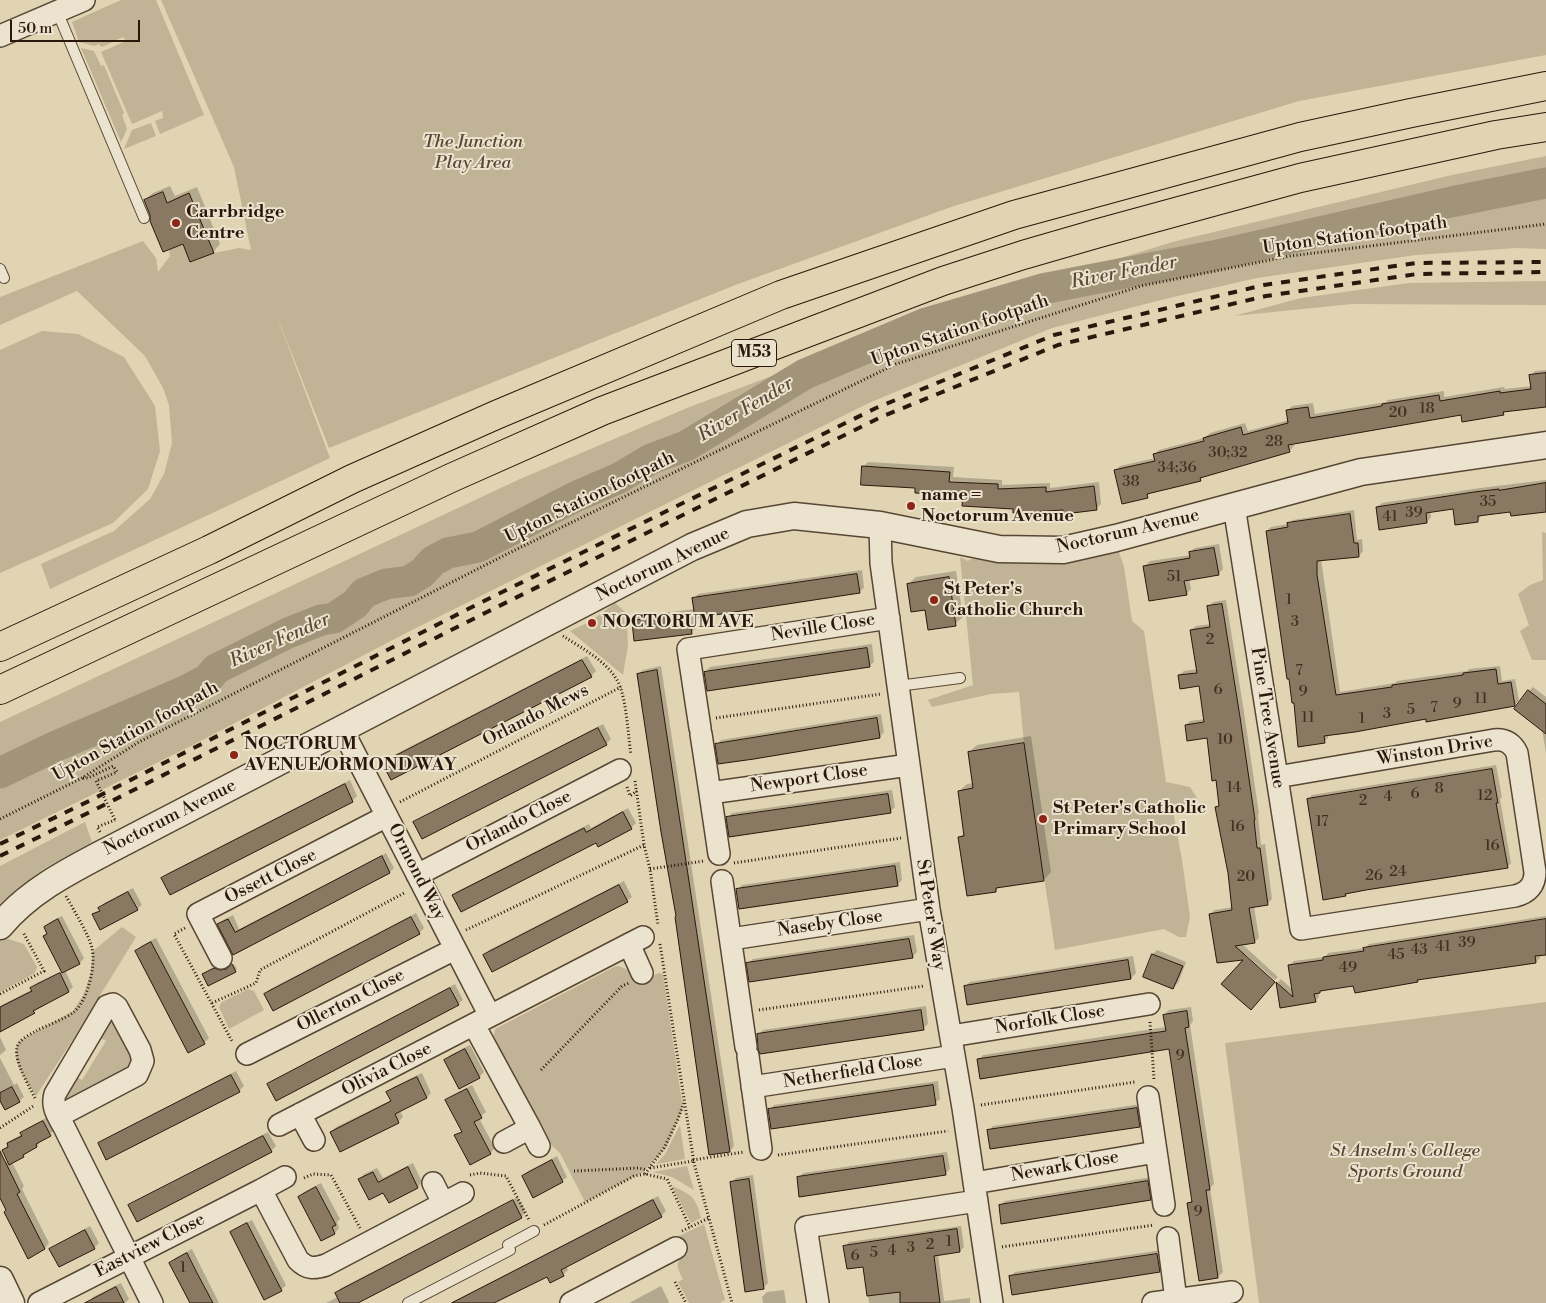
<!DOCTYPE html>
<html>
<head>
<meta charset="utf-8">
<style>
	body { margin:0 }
	#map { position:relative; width:1546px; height:1303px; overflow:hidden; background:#e0d4b2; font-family:"Libre Bodoni",serif }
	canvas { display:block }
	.scale { position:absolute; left:10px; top:20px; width:130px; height:22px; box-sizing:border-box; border:2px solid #2b170b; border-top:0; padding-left:6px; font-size:15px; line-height:18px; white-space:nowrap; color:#2b170b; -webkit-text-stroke:4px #ebe3cd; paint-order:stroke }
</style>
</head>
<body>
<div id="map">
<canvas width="1546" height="1303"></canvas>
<div class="scale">50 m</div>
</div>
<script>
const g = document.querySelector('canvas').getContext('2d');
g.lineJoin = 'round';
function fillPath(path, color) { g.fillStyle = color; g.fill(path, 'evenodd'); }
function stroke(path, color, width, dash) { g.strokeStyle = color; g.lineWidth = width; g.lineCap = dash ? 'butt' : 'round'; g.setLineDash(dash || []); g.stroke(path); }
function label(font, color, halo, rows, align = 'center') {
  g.font = font + ' "Libre Bodoni",serif'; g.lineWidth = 4; g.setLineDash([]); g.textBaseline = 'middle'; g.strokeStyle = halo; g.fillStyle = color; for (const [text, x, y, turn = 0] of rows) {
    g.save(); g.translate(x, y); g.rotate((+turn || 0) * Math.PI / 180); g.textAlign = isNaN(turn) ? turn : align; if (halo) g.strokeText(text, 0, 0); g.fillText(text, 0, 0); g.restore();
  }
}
fillPath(new Path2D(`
	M121,0H156L204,115L160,134L155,121L163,118L162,111L132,124L101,52L126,41L123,37L102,47L99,44L94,46L79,42L72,22Z
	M161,0H1546V55L1299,101L954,206L738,284L329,448L275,311L330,458L50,589L41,564L114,531L150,499L164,474L172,443L169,405L163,388L145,356L77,291L0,325V297L143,241L156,258L158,272L170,256L169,250L183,244L191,262L214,253L239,248L251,250L234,167Z
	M81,48L94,51L101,66L104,65L124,113L122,115L127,129L121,142Z
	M151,123L156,136L124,149L132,130Z
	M1546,156V249L1517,248L1416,255L1257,278L1165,299L1052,328L871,402L404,634L193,745L0,840V722L520,479L687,408L928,317L1176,241L1452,175Z
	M1546,281V305L1352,304L1234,316L1301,298L1409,283Z
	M42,331L78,334L124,357L155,406L160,451L148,489L113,523L0,573V350Z
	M1542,532L1546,533V660H1532L1520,631L1529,625L1518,594L1530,585L1543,580Z
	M1118,549L1124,567L1132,621L1144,631L1166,782L1190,787L1197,798L1173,811L1182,860L1190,917L1186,937H1179L1164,929L1055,950L1024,743L1019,692L991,694L932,707L928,700L973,685L960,557L968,561L971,559L1051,560Z
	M615,603L631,617L627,624L628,645L623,675L570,631L591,621Z
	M85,822L92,842L45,868L19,887L0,904V866Z
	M122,927L136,937L75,1036L36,1096C26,1081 10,1060 18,1042L73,1011L84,994L91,972L93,951Z
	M2,937L24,944L37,967L35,973L0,992V938Z
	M616,966C628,968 632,972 636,983L659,973L663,974L683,1109L667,1147L643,1172L585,1202L560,1153L549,1143L493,1040L495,1029Z
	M248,989L254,991L264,1010L229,1029L219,1007L222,1002Z
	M1546,1002V1303H1259L1225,1043Z
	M105,1023H112L117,1025L131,1052L132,1061L126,1072L67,1100L62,1098L71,1074L82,1080L106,1041L95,1035Z
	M680,1125L685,1159L656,1164L665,1154Z
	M687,1166L694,1190L672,1177L653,1172Z
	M672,1186C692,1195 696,1197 701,1218L691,1223Z
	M704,1224L725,1300L720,1303H689L678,1282L683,1279C677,1268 674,1261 687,1254L679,1236Z`), '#c1b496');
fillPath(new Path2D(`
	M170,186L175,196L197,187L220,244L213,252L184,242L152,215L145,200L153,193Z
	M1546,370V405L1507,410L1503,414H1462L1293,443L1294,446L1289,451L1204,476L1200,480L1152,491L1147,496L1115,471L1120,466L1155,458V454L1159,450L1204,438L1210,433L1245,423L1248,431L1289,420L1288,410L1292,406L1313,403L1315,414L1386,402L1388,400L1444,391V397L1504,387L1505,389L1532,386L1530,376L1535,371Z
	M868,462L954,467L953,477L1002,480V485L1050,483V488L1099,482L1101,504L1097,508H1014L964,494L916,487L863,467Z
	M1546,480V510H1512L1482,514L1478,521L1454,508L1430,511L1431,517L1427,522L1377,507L1382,503L1480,488Z
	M1354,510L1357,540L1362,539L1363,551L1359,556L1321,559L1340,692L1395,683L1397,681L1467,671L1469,669L1500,666L1502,681L1515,679L1519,700L1515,705L1328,734V738L1324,742L1295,701L1267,531L1271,527L1288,524L1293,520Z
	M1219,544L1223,569L1218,574L1189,579L1191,589L1186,594L1145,566L1150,561L1191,555L1190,552L1195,548Z
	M862,570L864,588L859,592L694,616L696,628L691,633L633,621L638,616L695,609L694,599L698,594Z
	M956,571L963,617L955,624L926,609L908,584L916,577Z
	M1226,600L1244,712L1259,814L1258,815L1261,845L1265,844L1272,899L1267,904L1254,906L1259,938L1254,942L1242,944L1278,977L1275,980L1245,954V957L1218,962L1210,914L1215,910L1233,907L1229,872L1217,807L1220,804L1208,737L1186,725L1190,721L1205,719L1200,685L1179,675L1184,671L1198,669L1191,630L1196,626L1211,624L1209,606L1213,602Z
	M872,644L874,662L869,666L705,672L710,667Z
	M587,656L596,671L591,676L383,763L388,758Z
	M661,666L734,1146L730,1151L677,916L638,674L643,670Z
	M1533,687L1546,697V753L1542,729L1529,691Z
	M881,714L884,732L880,737L717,745L721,740Z
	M603,724L611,739L606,744L415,823L420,818Z
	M1031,736L1051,872L1044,880L1000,886L996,890L960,837L965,832L959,791L967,784L973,783L969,752L977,745Z
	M1496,765L1502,797L1500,799L1511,863L1507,867L1348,893L1345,895L1308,799L1312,795Z
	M350,780L357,796L353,800L171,893L163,878L168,873Z
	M892,790L895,807L890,812L728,818L732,813Z
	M628,808L636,823L631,828L453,896L458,891L589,824L591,828Z
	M386,853L394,868L390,872L233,953L219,924L223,920L233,915L239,929Z
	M900,862L902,880L898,884L737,890L742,885Z
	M624,881L632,897L627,901L485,955L489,950Z
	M133,888L142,905L137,909L94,915L97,911V913L106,909L99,908L104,903Z
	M416,913L424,928L419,933L265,994L270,989Z
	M62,916L84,958L80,963L65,970L73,987L69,991L0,1031V1007L2,1005L33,989L32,988L37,983L62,971L45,936L48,933L45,927L50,922Z
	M1546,916V953L1540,954V958L1536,962L1420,979L1417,981L1354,984L1322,989L1318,992L1319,997L1315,1001L1281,1006L1279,987L1280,985L1278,982L1281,979L1293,990L1289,966L1294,961L1325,957L1328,953L1365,948L1369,944Z
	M914,935L917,952L912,957L748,963L753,959Z
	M156,938L209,1038L204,1043L136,951L141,946Z
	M1157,950L1186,962L1178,983L1173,988L1153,954Z
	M1133,956L1136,973L1131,978L965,986L970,982Z
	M234,964L237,969L235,971L204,975L219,968L223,969L230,968Z
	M455,984L463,1000L458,1004L268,1084L273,1080Z
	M926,1006L928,1024L923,1028L758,1035L763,1030Z
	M1191,1007L1193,1021L1190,1025L1214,1184L1210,1188L1223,1272L1218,1277L1200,1279L1189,1203L1193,1199L1170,1048L978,1060L983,1055L1166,1027L1164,1015L1169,1010Z
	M0,1037L6,1050L0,1055Z
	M470,1045L484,1072L479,1077L446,1060L450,1055Z
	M0,1058L14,1085L17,1083L24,1097L19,1101L0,1102Z
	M236,1071L244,1086L239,1091L99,1144L104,1139Z
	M422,1073L431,1093L427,1097L400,1111L403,1117L398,1122L331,1132L336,1127L391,1100L388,1092L393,1087Z
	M938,1081L940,1099L935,1103L770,1110L774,1105Z
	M472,1085L486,1112L479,1118L495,1148L490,1153L456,1136L463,1130L447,1101L451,1096Z
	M1141,1104L1144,1121L1139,1126L989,1130L993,1126Z
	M48,1117L55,1130L41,1140V1141L37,1146L23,1156L12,1162L24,1186L22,1189L49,1243L45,1248L28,1257L0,1195V1165L8,1161L3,1151L13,1139L22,1134L27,1128Z
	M268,1132L276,1146L271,1151L130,1206L135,1201Z
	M947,1152L950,1169L945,1174L798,1178L803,1173Z
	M557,1156L567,1177L562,1181L523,1176L528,1171Z
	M413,1163L422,1182L418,1187L389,1201L384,1191L360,1179L364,1174L377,1168L383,1178Z
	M753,1175L768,1283L763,1288L731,1182L736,1178Z
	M1152,1177L1155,1194L1150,1199L1000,1205L1005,1201Z
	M321,1183L340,1219L337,1222L339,1228L335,1233L321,1240L299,1197L304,1192Z
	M658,1196L666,1211L661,1216L566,1266L568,1270L564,1274L550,1281L548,1275L494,1303H450Z
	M518,1197L526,1212L521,1217L355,1303H326L338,1297L336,1293L341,1288Z
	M252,1220L286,1285L281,1290L231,1232L236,1228Z
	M90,1226L99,1243L94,1248L59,1266L51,1249L56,1245Z
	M961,1226L964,1247L960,1251L938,1254L944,1301L970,1298V1303H869L864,1265L845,1246L849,1242Z
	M192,1249L219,1303H191L171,1263L175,1258Z
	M1162,1250L1164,1267L1159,1271L1011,1276L1015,1272Z
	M121,1283L129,1299L125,1303H89L93,1297Z
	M661,1286L669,1302L668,1303H629Z
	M784,1290L786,1303H763L762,1297L767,1292Z`), '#0003');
stroke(new Path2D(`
	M0,773L54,747L185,691L208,679L216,669L288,633L321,620L334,618L355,604L364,593L386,584L409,581L422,573L433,561L448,553L478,547L575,497L619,478L651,459L686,446L805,374L926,323L1042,289L1213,256L1451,202L1546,183`), '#a29479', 31);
const building = new Path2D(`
	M163,192L167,203L189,193L214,253L190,262L183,244L163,252L150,221V215L144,200Z
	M1546,373V407L1503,412L1504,415L1462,422L1461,415L1288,445L1290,452L1200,478L1201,481L1147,494L1148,498L1122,504L1114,470L1155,461L1153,454L1204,441L1203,438L1241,427L1243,435L1288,423L1286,410L1308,407L1310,418L1382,406V404L1439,395L1440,401L1500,391V393L1531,389L1529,375Z
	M862,466L950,472L949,482L998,484V489L1046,487V492L1094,486L1097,510L1064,514L1063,510L1013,513V509L962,506L963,495L915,493V488L861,485Z
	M1546,483V512L1511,516L1510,512L1478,516V522L1455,525L1453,509L1426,513L1427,523L1379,530L1376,507L1474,492L1499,489V490Z
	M1350,514L1354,543H1358L1359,557L1317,561V575L1336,695L1392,687V685L1463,675V673L1496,669L1498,684L1511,682L1515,706L1426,722V719L1355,732L1324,736L1325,743L1298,747L1294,703H1292L1289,679H1287L1266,531L1288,527L1287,523Z
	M1214,548L1219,575L1184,581L1187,595L1149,601L1143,566L1190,558L1189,552Z
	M857,574L860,593L695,618L692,598Z
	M949,577L956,626L928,630L925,610L911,612L907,584Z
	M1222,604L1240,717L1255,820H1254L1257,848H1260L1268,905L1249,908L1255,943L1235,946L1275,982L1251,1010L1221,984L1243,960L1217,963L1209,914L1232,910L1228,873L1215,807L1219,806L1216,780L1212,781L1207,738L1187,741L1185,725L1204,722L1199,686L1180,689L1178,675L1197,673L1190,630L1210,627L1207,606Z
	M689,613L692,634L634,641L632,621Z
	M867,648L870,667L707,691L704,672Z
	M582,660L592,677L391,780L382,763Z
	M657,670L730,1152L709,1155L675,917L676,916L661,832L637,674Z
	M1528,690L1546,704V734L1514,709Z
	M877,718L880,738L754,759L718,764L715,744Z
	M598,728L607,745L422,839L413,822Z
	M1024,743L1044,881L996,888V892L967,896L958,837L964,836L958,791L973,788L968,752Z
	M1492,769L1498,803H1496L1508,868L1366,890L1345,894L1346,896L1323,900L1307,799Z
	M345,784L353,802L170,895L161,878Z
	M888,794L891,813L729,837L726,817Z
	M623,812L632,829L598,847L596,843L461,912L452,895L584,828L586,832Z
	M382,856L390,873L233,955L217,924L228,919L235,932Z
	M895,866L898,886L739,909L736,889Z
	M619,885L628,902L492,972L483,955Z
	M128,892L138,910L100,930L92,914L100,911L98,908Z
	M411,917L420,934L273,1011L264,994Z
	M58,919L80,964L62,973L43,936L47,934L44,927Z
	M1546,919V955L1535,956L1536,963L1417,980L1418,982L1355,993L1353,986L1320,991V993L1314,994L1316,1002L1280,1008L1276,982L1293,997L1288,965L1323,960V957L1364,951L1363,948Z
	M909,939L913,958L749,982L746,963Z
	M151,942L205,1044L188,1053L135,951Z
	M1152,954L1183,966L1173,989L1143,977Z
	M1128,960L1131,979L967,1005L964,986Z
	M232,964L236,972L208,986L202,974L214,968L220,970L226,969Z
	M60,973L69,992L33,1011L35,1013L0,1032V1007L32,991L30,988Z
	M450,988L459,1005L276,1101L267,1084Z
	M921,1010L924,1030L760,1054L758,1049L757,1034Z
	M1187,1011L1189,1027L1185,1028L1210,1190H1206L1218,1278L1199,1281L1187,1203L1192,1202L1169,1049L980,1079L977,1059L1166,1031L1163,1015Z
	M465,1049L480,1078L459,1089L444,1060Z
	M231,1075L240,1092L106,1160L98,1143Z
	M417,1077L427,1098L395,1114L399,1123L340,1152L330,1132L391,1101L386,1092Z
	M933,1085L936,1105L771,1129L768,1109Z
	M12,1087L20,1102L5,1110L0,1101V1093Z
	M467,1089L482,1118L474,1122L491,1154L470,1165L454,1135L462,1132L445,1100Z
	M1137,1108L1140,1127L990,1149L987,1130Z
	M43,1121L51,1136L36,1144L37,1147L23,1155L24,1157L9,1165L2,1150L8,1147L7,1143L22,1136L20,1133Z
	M263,1136L272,1152L137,1222L128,1205Z
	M0,1151L20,1192L17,1194L45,1249L28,1259L4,1212L6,1210L0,1198Z
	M943,1156L946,1175L799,1197L797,1177Z
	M552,1160L563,1182L533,1198L522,1176Z
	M408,1167L418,1188L389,1203L383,1193L369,1200L358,1179L373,1172L378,1182Z
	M749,1179L764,1289L745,1292L730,1182Z
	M1148,1181L1151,1200L1001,1224L999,1205Z
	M316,1187L336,1225L332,1227L335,1234L321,1241L298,1197Z
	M513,1200L522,1218L358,1303H340L335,1293Z
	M653,1200L662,1217L561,1270L564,1276L550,1283L547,1277L494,1303H452Z
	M247,1223L282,1291L264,1300L230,1232Z
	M957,1229L960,1252L934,1256L940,1303H900V1292L867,1296L863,1267L847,1269L843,1246Z
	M85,1230L95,1249L59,1267L49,1249Z
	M187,1253L197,1273L213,1303H190L169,1263Z
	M1157,1254L1160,1272L1012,1295L1009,1276Z
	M116,1287L124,1303H85Z`);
fillPath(building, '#897962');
stroke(building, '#2b170b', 1);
const service = new Path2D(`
	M57,11L144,218
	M0,269L4,278
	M898,686L960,678
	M408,1303L510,1250L508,1245L534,1231`);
const minor = new Path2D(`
	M0,36L84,0
	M1234,506L1301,929L1515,896C1528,893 1535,885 1535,872L1517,753C1512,743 1505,739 1494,740L1277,777
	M880,525L881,563L929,909L963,1108L992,1303
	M700,728L688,649L889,618
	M342,729L490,1016
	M701,734L710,793
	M719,854L710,793L909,765
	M417,875L620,770
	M722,881L746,1047
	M731,939L929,909
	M629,944L642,973
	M221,958L198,914L387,816
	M474,1025L530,1128L504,1142
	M951,1036L1149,1004
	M247,1054L455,949
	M748,1056L761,1149
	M752,1087L954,1056
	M1148,1097L1164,1205
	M300,1114L314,1140
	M59,1116L137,1075L143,1061L140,1050L117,1007L113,1004L107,1006L55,1094C51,1107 58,1116 64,1127L152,1303
	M279,1125L643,937
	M530,1128L539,1146
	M433,1183L443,1203
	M974,1183L1156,1152
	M261,1190L285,1177
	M1168,1238L1176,1300
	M39,1303L261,1190L298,1260C307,1269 314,1269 326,1265L463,1193
	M571,1303L676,1248
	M818,1303L806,1227L977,1201
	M1153,1303L1232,1292`);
const tertiary = new Path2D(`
	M0,926C29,891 69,871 109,850L692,547L747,524L794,516L880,525L999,549L1063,550L1116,538L1361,472L1546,445
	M0,1280L11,1303`);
const motorway = new Path2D(`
	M0,647L209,550L352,479L496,415L781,295L1014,215L1300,137L1411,113L1546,86
	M0,690L451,478L602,411L943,281L1023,255L1099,233L1300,178L1496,135L1546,127`);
stroke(service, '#584635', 12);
stroke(minor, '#584635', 24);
stroke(tertiary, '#584635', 29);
stroke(motorway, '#2b170b', 30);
stroke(new Path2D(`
	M563,636C583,649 613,664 621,689C627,709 628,734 631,755
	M716,718L881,694
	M83,778H88L113,766L117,772L96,781
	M635,781L644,845L650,869L658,925
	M627,787L630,796L637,791
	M400,802L621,687
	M0,819L82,778L139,742L507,554L896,364L1141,286L1290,256L1546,224
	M100,832L97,827L115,820
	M734,863L901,838
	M650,869L704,861
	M185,928L174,934L233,1043
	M466,930L644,845
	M660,944L694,1163L732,1303
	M0,994L44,971L23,932
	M212,1003L256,983L260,970L406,892
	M759,1010L924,986
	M1150,1022L1154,1079
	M541,1070L622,986L629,983
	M35,1098C29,1086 14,1061 17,1048C18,1040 29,1035 36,1031C47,1025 65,1019 74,1012C88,1000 96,965 92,948C89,935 73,909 66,896
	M981,1105L1135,1082
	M0,1128L35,1105
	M778,1155L948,1131
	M693,1160L744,1152
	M650,1168L693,1161
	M574,1171L639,1168L647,1170
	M645,1174L664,1148L678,1119L684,1102
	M470,1175L480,1173L506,1176L529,1220
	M304,1178L313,1174L331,1175L360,1228
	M544,1225L634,1176L645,1174L667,1179L690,1227
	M682,1231L709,1218
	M1002,1247L1154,1225
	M675,1282L686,1303`), '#2b170b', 3, [1, 2.5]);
stroke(service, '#ebe3cd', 10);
stroke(minor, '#ebe3cd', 21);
stroke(tertiary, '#ebe3cd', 26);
stroke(motorway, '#e0d4b2', 28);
stroke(new Path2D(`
	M0,844L89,801L482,602L876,408L1054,335L1264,285L1416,263L1546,262
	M0,856L94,810L487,612L881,417L1058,345L1266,296L1417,274L1546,272`), '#2b170b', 4, [9, 9]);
stroke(new Path2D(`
	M96,781L115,820`), '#2b170b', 3, [1, 2.5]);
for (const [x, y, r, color] of [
	[176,223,5,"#8f2418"],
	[911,506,5,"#8f2418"],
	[934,600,5,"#8f2418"],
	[592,623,5,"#8f2418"],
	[234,755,5,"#8f2418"],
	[1043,819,5,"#8f2418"]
]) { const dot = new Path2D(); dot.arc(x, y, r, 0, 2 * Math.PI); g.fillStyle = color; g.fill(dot); stroke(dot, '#ebe3cd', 2); }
label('15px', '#423021', null, [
	["18",1427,409],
	["20",1398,413],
	["28",1274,442],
	["30;32",1228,453],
	["34;36",1177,468],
	["38",1131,482],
	["35",1488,502],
	["39",1414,513],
	["41",1390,517],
	["51",1174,577],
	["1",1289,600],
	["3",1295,622],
	["2",1210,640],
	["7",1299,671],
	["6",1218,690],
	["9",1303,692],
	["11",1481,699],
	["9",1457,704],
	["7",1434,708],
	["5",1411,710],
	["3",1387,714],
	["11",1308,718],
	["1",1362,719],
	["10",1225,740],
	["14",1234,788],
	["8",1439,789],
	["6",1415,794],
	["12",1485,796],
	["4",1388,797],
	["2",1363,801],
	["17",1322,822],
	["16",1237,827],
	["16",1492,846],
	["24",1398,872],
	["26",1374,876],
	["20",1246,877],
	["39",1467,943],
	["41",1443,947],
	["43",1419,950],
	["45",1396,955],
	["49",1348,968],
	["9",1180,1056],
	["9",1198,1212],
	["1",949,1242],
	["2",930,1245],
	["3",911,1248],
	["4",892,1251],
	["5",874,1253],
	["6",855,1256],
	["1",183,1268]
]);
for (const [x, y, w] of [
	[754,353,45]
]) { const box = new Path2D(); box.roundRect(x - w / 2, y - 13.5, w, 27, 4); g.fillStyle = '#ebe3cd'; g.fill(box); stroke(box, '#2b170b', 1); }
label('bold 16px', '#2b170b', null, [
	["M53",754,353]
]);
label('italic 18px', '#584635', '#ebe3cd', [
	["The Junction",473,143],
	["Play Area",473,164],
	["St Anselm's College",1405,1152],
	["Sports Ground",1405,1173]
]);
label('bold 18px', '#2b170b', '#ebe3cd', [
	["Carrbridge",186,213],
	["Centre",186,234],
	["name =",921,496],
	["Noctorum Avenue",921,517],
	["St Peter's",944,590],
	["Catholic Church",944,611],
	["NOCTORUM AVE",602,623],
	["NOCTORUM",244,745],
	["AVENUE/ORMOND WAY",244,766],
	["St Peter's Catholic",1053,809],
	["Primary School",1053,830]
], 'left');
label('18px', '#2b170b', '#ebe3cd', [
	["Upton Station footpath",1355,236,-8],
	["Upton Station footpath",960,331,-19],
	["Upton Station footpath",590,498,-26],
	["Noctorum Avenue",1128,532,-13],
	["Noctorum Avenue",663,565,-26],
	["Neville Close",823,628,-9],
	["Orlando Mews",536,716,-27],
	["Pine Tree Avenue",1267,718,81],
	["Upton Station footpath",136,732,-29],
	["Winston Drive",1435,751,-9],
	["Newport Close",809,779,-8],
	["Noctorum Avenue",170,818,-27],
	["Orlando Close",519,822,-27],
	["Ormond Way",416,872,63],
	["Ossett Close",271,877,-27],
	["St Peter's Way",930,915,81],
	["Naseby Close",830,924,-8],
	["Ollerton Close",351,1001,-27],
	["Norfolk Close",1050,1020,-9],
	["Olivia Close",387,1070,-27],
	["Netherfield Close",853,1072,-9],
	["Newark Close",1065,1167,-10],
	["Eastview Close",150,1246,-27]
]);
label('italic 19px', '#5b4937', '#ebe3cd', [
	["River Fender",1124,273,-11],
	["River Fender",746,410,-31],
	["River Fender",280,641,-24]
]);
</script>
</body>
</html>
